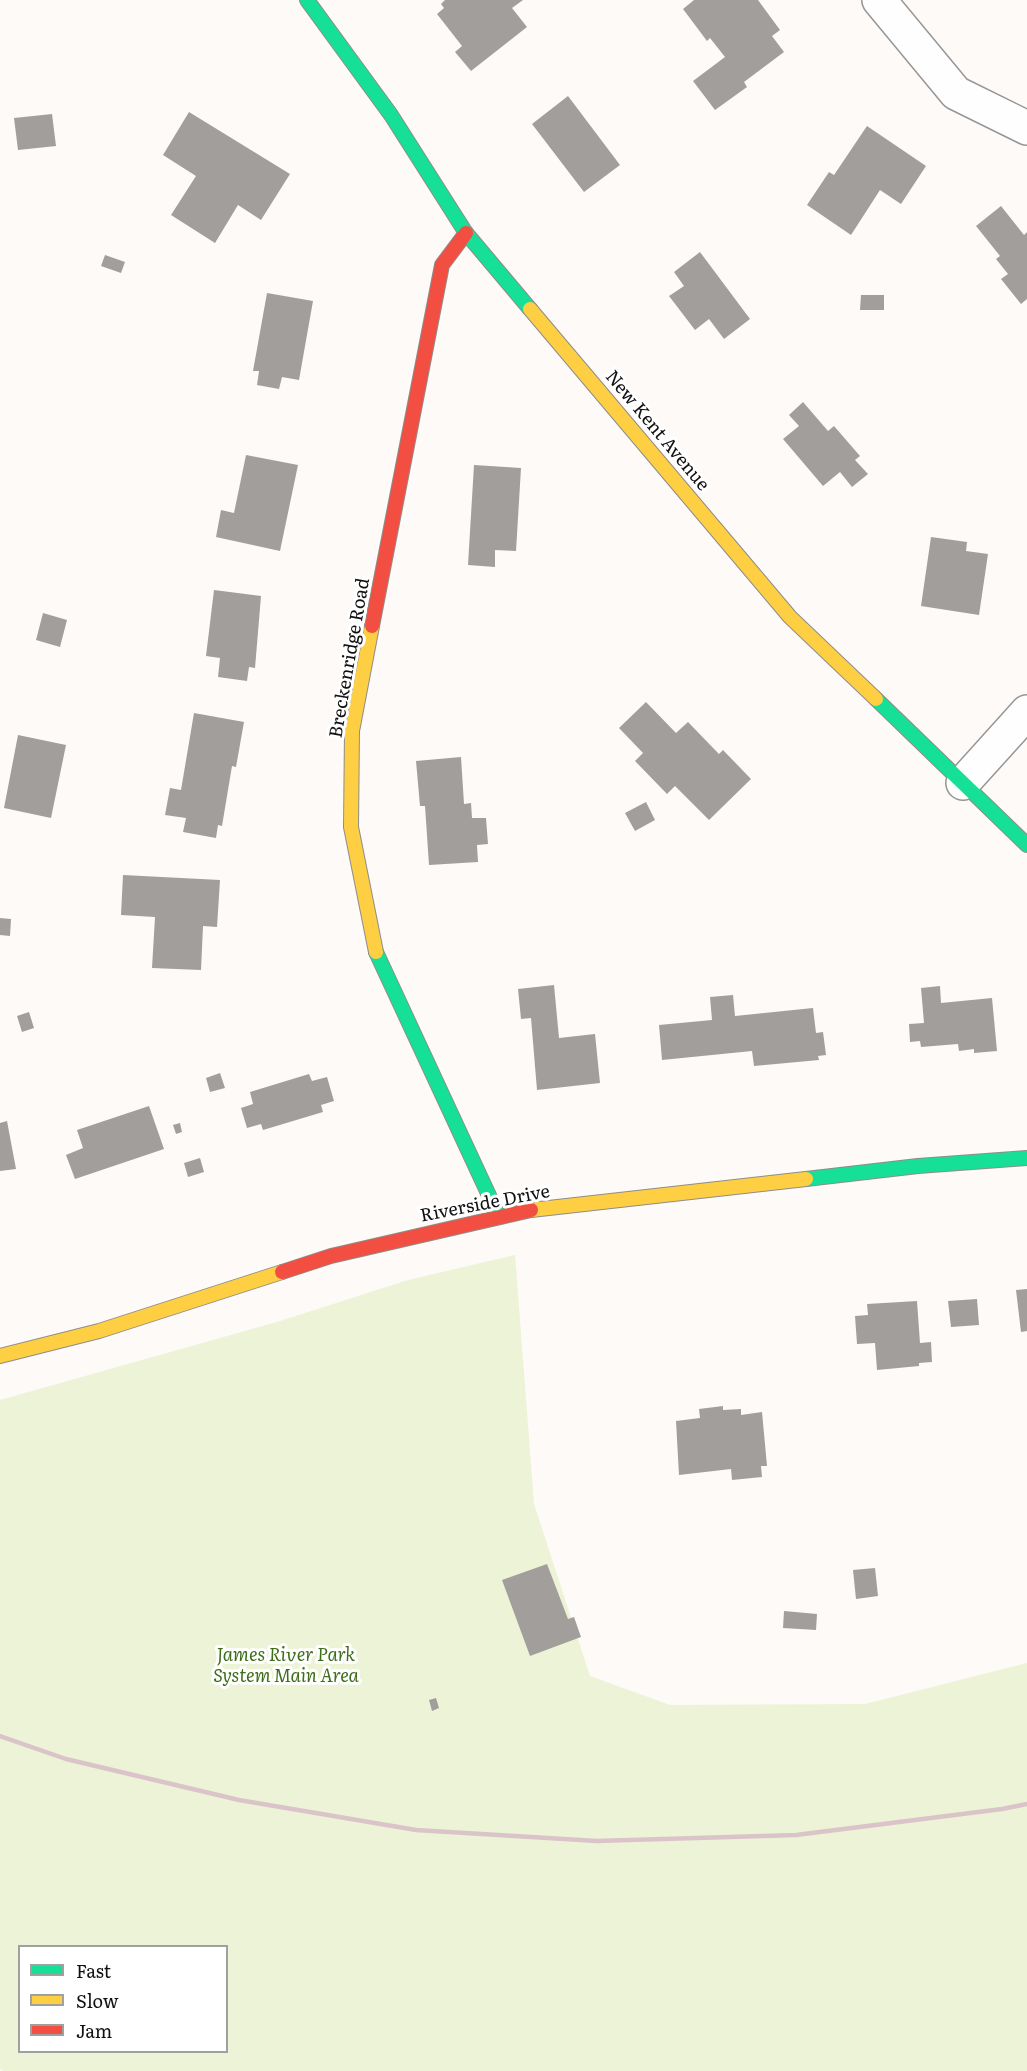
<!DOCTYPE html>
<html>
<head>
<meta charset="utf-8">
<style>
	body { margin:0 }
	#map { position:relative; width:1027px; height:2071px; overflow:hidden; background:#fdfaf7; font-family:Literata,serif }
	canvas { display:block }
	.legend { position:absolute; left:18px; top:1945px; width:210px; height:108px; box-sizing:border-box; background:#fff; border:2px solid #a0a0a0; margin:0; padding:8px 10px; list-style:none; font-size:18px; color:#111 }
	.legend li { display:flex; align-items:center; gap:12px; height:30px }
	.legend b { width:30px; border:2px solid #a0a0a0 }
</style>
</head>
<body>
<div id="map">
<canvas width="1027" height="2071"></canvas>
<ul class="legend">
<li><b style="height:8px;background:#16e098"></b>Fast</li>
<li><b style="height:8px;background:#ffcf43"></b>Slow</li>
<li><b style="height:8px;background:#f24e42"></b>Jam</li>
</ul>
</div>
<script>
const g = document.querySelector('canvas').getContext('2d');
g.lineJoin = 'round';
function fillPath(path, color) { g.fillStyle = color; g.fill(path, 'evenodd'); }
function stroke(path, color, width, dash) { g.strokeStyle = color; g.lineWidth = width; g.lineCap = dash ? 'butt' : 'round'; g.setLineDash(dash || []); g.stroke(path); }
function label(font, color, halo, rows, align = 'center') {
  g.font = font + ' Literata,serif'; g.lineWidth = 6; g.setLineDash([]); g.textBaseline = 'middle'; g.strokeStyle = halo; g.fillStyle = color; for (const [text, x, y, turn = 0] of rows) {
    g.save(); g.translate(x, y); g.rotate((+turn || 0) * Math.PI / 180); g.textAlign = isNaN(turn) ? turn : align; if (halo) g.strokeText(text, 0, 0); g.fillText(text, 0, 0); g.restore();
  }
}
fillPath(new Path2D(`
	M515,1255L534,1504L590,1676L670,1705L865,1704L1027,1663V2071H3L0,2069V1400L277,1322L408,1280ZM20,1946H226V2052H20Z`), '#edf3d6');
fillPath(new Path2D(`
	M445,0H523L512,8L527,27L471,71L455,52L462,46L437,14L444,8L441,4Z
	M694,0H758L780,30L772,36L784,52L744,82L747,87L715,110L693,81L725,57L710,38L707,41L683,9Z
	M568,96L620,165L584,192L532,124Z
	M189,112L290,174L261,220L238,205L215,243L171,215L196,176L163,155Z
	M52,114L56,146L18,150L14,118Z
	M867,126L926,166L901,204L880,190L851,235L807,205L829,172L834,175Z
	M1001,206L1024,235L1027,232V299L1021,304L1001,279L1008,274L996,259L1000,256L976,226Z
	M700,252L750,319L724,339L709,319L695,330L669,296L684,286L674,272Z
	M105,255L125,262L121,273L101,266Z
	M267,293L313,301L299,380L282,377L279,389L257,385L259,371H253Z
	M861,295H884V310H860Z
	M803,402L828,431L834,426L860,456L855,460L868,474L852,487L840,472L823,486L783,439L799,426L789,415Z
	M246,455L298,465L280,551L216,537L221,510L234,513Z
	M474,465L521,468L516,551L495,550V567L468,565Z
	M931,537L967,542L966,551L988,554L979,615L921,606Z
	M214,590L261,596L255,668L249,667L247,681L218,677L220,658L206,656Z
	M43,613L67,620L60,647L36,640Z
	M646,702L676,733L688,722L719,754L723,750L751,779L709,820L675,786L667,794L635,761L643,753L619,728Z
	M194,713L244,722L236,767L232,766L222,826L218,825L216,838L183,832L186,818L165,815L170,788L181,790Z
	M18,735L66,745L51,818L4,808Z
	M461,757L464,804L471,803L472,818H486L488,844L477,845L478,862L429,865L425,806H420L416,761Z
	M646,802L655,820L635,831L625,813Z
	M123,875L220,880L217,927L203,926L201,970L152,968L155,917L121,915Z
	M0,918L11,919L10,936L0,935Z
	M554,985L559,1038L595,1034L600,1083L537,1090L531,1018L521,1019L518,989Z
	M940,986L941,1003L992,998L997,1051L974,1053V1049L959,1051L958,1044L921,1047L920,1041L910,1042L909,1024L924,1023L921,988Z
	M733,995L735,1016L813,1008L816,1033L823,1032L826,1055L818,1056L819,1060L754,1066L752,1051L662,1060L659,1025L712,1020L710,997Z
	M29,1012L34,1028L22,1032L17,1016Z
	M220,1073L225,1088L210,1092L206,1078Z
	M309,1074L312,1081L327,1077L334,1101L321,1105L323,1112L263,1130L261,1124L247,1128L241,1108L253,1104L250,1092Z
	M149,1106L164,1149L75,1179L66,1155L83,1148L77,1130Z
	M7,1121L16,1169L0,1171V1123Z
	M180,1123L182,1132L176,1134L173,1125Z
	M200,1158L204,1172L188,1177L184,1163Z
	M1027,1289V1331L1021,1332L1016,1290Z
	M977,1299L979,1325L951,1327L948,1301Z
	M917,1301L920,1343L931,1342L932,1362L919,1363V1366L877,1370L875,1343L857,1344L855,1316L868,1315L867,1304Z
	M723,1406V1410L741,1409V1415L762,1412L767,1466H761L762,1477L732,1480L731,1469L679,1475L676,1421L700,1418L699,1409Z
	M547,1564L568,1619L574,1617L581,1637L530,1656L502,1580Z
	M875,1568L878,1596L856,1599L853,1570Z
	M784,1611L817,1614L816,1630L783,1628Z
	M436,1698L439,1708L432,1711L429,1700Z`), '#a19e9c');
const street = new Path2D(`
	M879,0L956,93L1027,128
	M963,783L1027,712`);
const fast = new Path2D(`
	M307,0L391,115L466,233L530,309
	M876,699L1027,845
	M376,952L499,1217
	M806,1179L918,1166L1027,1158`);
const slow = new Path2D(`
	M530,309L790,617L876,699
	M372,626L352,731L351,827L376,952
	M531,1210L806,1179
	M0,1356L99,1331L282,1272`);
const jam = new Path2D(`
	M372,626L442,265L466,233
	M282,1272L331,1256L531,1210`);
stroke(street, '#979695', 36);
stroke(fast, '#8e8d8b', 16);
stroke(slow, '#8e8d8b', 16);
stroke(jam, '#8e8d8b', 16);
stroke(street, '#fffefe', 33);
stroke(fast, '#16e098', 14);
stroke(slow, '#ffcf43', 14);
stroke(jam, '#f24e42', 14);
stroke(new Path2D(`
	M0,1736L66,1759L239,1800L416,1830L597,1841L796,1835L1002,1809L1027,1804`), '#dac4ca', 4.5);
label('18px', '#111', '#fff', [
	["New Kent Avenue",657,431,50],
	["Breckenridge Road",350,658,-80],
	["Riverside Drive",485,1204,-11]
]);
label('italic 18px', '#3f6e1b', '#fff', [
	["James River Park",286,1656],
	["System Main Area",286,1677]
]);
</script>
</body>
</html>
